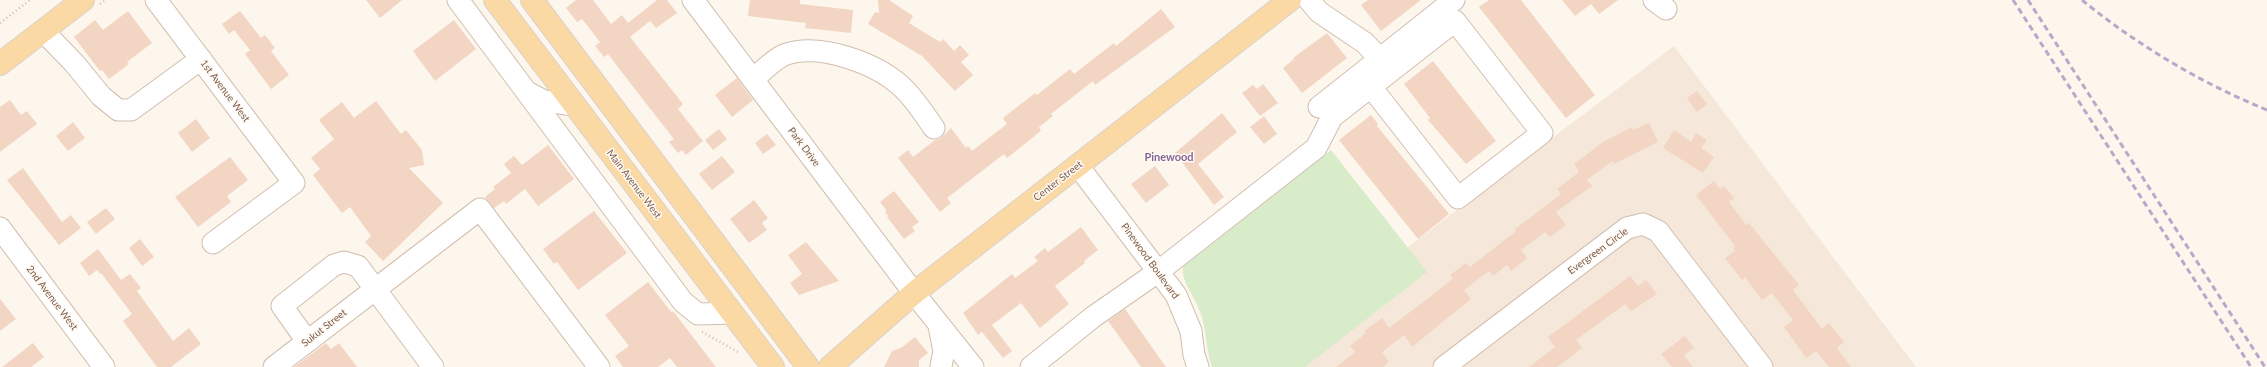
<!DOCTYPE html>
<html>
<head>
<meta charset="utf-8">
<style>
	body { margin:0 }
	canvas { display:block; background:#fdf6ec }
</style>
</head>
<body>
<canvas width="2267" height="367"></canvas>
<script>
const g = document.querySelector('canvas').getContext('2d');
g.lineJoin = 'round';
function fillPath(path, color) { g.fillStyle = color; g.fill(path, 'evenodd'); }
function stroke(path, color, width, dash) { g.strokeStyle = color; g.lineWidth = width; g.lineCap = dash ? 'butt' : 'round'; g.setLineDash(dash || []); g.stroke(path); }
function label(font, color, halo, rows, align = 'center') {
  g.font = font + ' Lato,sans-serif'; g.lineWidth = 3; g.setLineDash([]); g.textBaseline = 'middle'; g.strokeStyle = halo; g.fillStyle = color; for (const [text, x, y, turn = 0] of rows) {
    g.save(); g.translate(x, y); g.rotate((+turn || 0) * Math.PI / 180); g.textAlign = isNaN(turn) ? turn : align; if (halo) g.strokeText(text, 0, 0); g.fillText(text, 0, 0); g.restore();
  }
}
fillPath(new Path2D(`
	M1674,46L1916,367H1249Z`), '#f5e8da');
fillPath(new Path2D(`
	M1331,150L1427,272L1305,367H1212C1205,347 1207,326 1198,307C1193,294 1181,281 1183,267Z`), '#d8ecc9');
fillPath(new Path2D(`
	M366,0H402L380,18Z
	M576,0H593L611,24L622,15L628,23L657,0H667L677,13L656,28L650,21L630,37L683,104L678,109L703,141L686,155L682,150L678,153L669,142L674,139L634,88L608,54L604,57L595,46L600,42L582,19L577,22L566,8Z
	M750,0H800V4L853,10L851,33L805,28L806,23L748,16Z
	M878,0H889L913,16L909,23L940,42L943,39L954,51L960,45L969,55L961,62L973,75L955,91L922,56L868,24L875,12L879,13Z
	M1368,0H1421L1381,31L1361,5Z
	M1489,0H1521L1595,95L1566,118L1479,7Z
	M1562,0H1618L1599,14L1591,4L1575,16Z
	M1161,9L1175,27L1095,85L1093,81L1051,114L1053,116L1039,127L1041,131L1007,158L1004,154L947,198L951,203L940,212L898,158L908,150L913,157L935,140L941,138L951,128L966,148L968,146L972,151L1007,124L1003,118L1035,93L1037,95L1070,69L1074,74L1114,43L1116,46Z
	M128,11L152,43L127,62L129,64L109,79L102,70L100,71L74,37L95,20L103,30Z
	M240,11L261,38L265,35L275,48L271,51L289,75L271,89L245,54L250,50L234,30L229,34L222,24Z
	M454,20L476,49L435,81L413,51Z
	M1327,33L1347,58L1302,93L1283,68L1294,59L1293,58Z
	M1433,61L1496,141L1466,164L1428,120L1430,118L1404,84Z
	M737,78L753,100L732,117L715,95Z
	M1263,84L1278,103L1260,116L1242,93L1253,85L1257,89Z
	M1697,91L1707,104L1697,112L1687,98Z
	M10,100L21,115L27,111L37,124L0,152V107Z
	M376,101L401,134L406,130L422,150L424,165L409,168L443,203L383,261L365,242L371,236L350,207L342,213L313,175L320,169L311,158L334,139L319,120L342,102L354,118Z
	M1222,113L1237,132L1198,164L1224,197L1214,205L1175,153Z
	M1371,115L1378,124L1377,126L1449,214L1418,239L1339,140Z
	M1264,116L1277,134L1264,144L1250,127Z
	M196,119L210,138L192,152L178,133Z
	M73,122L85,138L68,151L56,136Z
	M1649,123L1658,142L1614,164L1612,161L1587,180L1592,186L1556,212L1566,225L1550,237L1545,232L1521,250L1527,258L1511,271L1507,265L1493,276L1489,271L1464,290L1471,299L1412,347L1404,335L1382,352L1389,362L1383,367H1336L1355,352L1350,346L1366,333L1364,331L1382,318L1389,328L1439,290L1453,278L1450,275L1466,263L1470,267L1516,231L1515,229L1561,194L1557,189L1579,172L1574,164L1603,142L1632,127L1633,130Z
	M719,129L727,139L713,150L705,140Z
	M1674,130L1691,142L1696,133L1707,140L1701,148L1714,157L1703,173L1663,148Z
	M767,134L776,145L763,154L755,143Z
	M548,145L574,179L538,206L525,189L506,204L504,201L494,208L485,197L495,189L493,187L511,173L504,164L514,156L522,165Z
	M722,156L735,172L712,190L699,174Z
	M230,157L248,180L227,196L231,202L198,227L175,197Z
	M1155,166L1169,185L1146,203L1131,184Z
	M23,168L62,222L71,215L81,228L59,245L7,180Z
	M1714,181L1720,189L1724,186L1734,198L1729,202L1746,225L1749,223L1799,285L1793,290L1822,329L1829,323L1844,342L1837,348L1851,367H1829L1816,351L1806,358L1784,327L1793,320L1772,293L1762,300L1745,277L1742,280L1725,258L1735,251L1733,248L1735,246L1696,195Z
	M894,191L919,222L912,227L915,231L904,239L887,217L888,216L885,212L887,211L880,202Z
	M754,200L768,218L762,223L767,230L749,243L730,219Z
	M106,208L115,219L96,234L87,222Z
	M594,211L627,253L578,290L557,262L554,264L543,249Z
	M1081,227L1098,250L1084,261L1085,263L1055,286L1069,304L1040,328L1021,303L992,325L1012,351L1003,358L982,332L978,335L963,313L1012,274L1015,278L1038,261L1034,257L1045,248L1048,252Z
	M140,239L154,257L142,266L129,248Z
	M806,242L839,281L799,295L790,283L802,274L788,255Z
	M98,249L121,280L130,274L141,288L137,291L173,341L189,328L201,344L171,367H157L123,321L132,314L101,273L100,274L97,270L89,276L80,263Z
	M1630,276L1638,286L1646,280L1657,294L1631,311L1625,304L1576,340L1582,348L1557,367H1529L1555,347L1548,337Z
	M648,282L672,313L673,311L716,367H677L670,358L658,367H623L615,356L629,346L605,315Z
	M0,299L16,319L0,331Z
	M1125,309L1166,367H1141L1108,321Z
	M1685,336L1694,348L1684,355L1693,367H1672L1661,354Z
	M915,337L928,353L919,360V367H884L892,351L901,348Z
	M33,343L44,357L31,367H2Z
	M326,343L331,349L339,343L357,367H294Z`), '#f3d5c3');
const minor = new Path2D(`
	M156,0L294,183L213,243
	M458,0L683,302L698,314L732,313
	M693,0L914,293L973,367
	M1309,0L1319,12L1365,43L1380,59
	M1654,0L1666,9
	M43,31L74,63L101,96L118,110H131L201,59
	M753,79C762,72 774,59 784,55C819,42 876,63 902,87C915,99 924,114 934,128
	M527,92L544,101L574,105
	M1319,107L1454,0
	M1078,166L1176,295L1191,331L1194,355L1198,367
	M0,228L104,367
	M939,326L944,351L941,366
	M307,341L282,306L334,265L344,262L358,266L433,367
	M274,367L480,209L599,367
	M1031,367L1093,317L1159,271L1316,148L1332,117L1455,21L1542,133L1458,198L1371,87
	M1444,367L1627,228L1643,224L1658,231L1762,367`);
const major = new Path2D(`
	M495,0L773,367
	M532,0L808,367
	M0,64L83,0
	M830,367L914,293L1290,0`);
stroke(minor, '#d1beb0', 23);
stroke(major, '#dad1cd', 24);
stroke(new Path2D(`
	M100,4L106,0
	M0,23L30,0
	M702,332L738,352`), '#d9b8a5', 2.5, [1, 3]);
stroke(minor, '#fff', 21);
stroke(major, '#fbd9a5', 22);
stroke(new Path2D(`
	M2013,0L2251,367
	M2028,0L2265,367
	M2082,0C2137,45 2201,83 2267,110`), '#b9a8c9', 3, [6, 4]);
label('10px', '#7a5c4d', '#fffaf3', [
	["1st Avenue West",225,91,53],
	["Park Drive",804,147,53],
	["Center Street",1058,181,-38],
	["Main Avenue West",634,184,53],
	["Evergreen Circle",1598,251,-36],
	["Pinewood Boulevard",1150,261,54],
	["2nd Avenue West",52,298,53],
	["Sukut Street",324,328,-38]
]);
label('bold 11px', '#846695', '#fffaf3', [
	["Pinewood",1169,157]
]);
</script>
</body>
</html>
